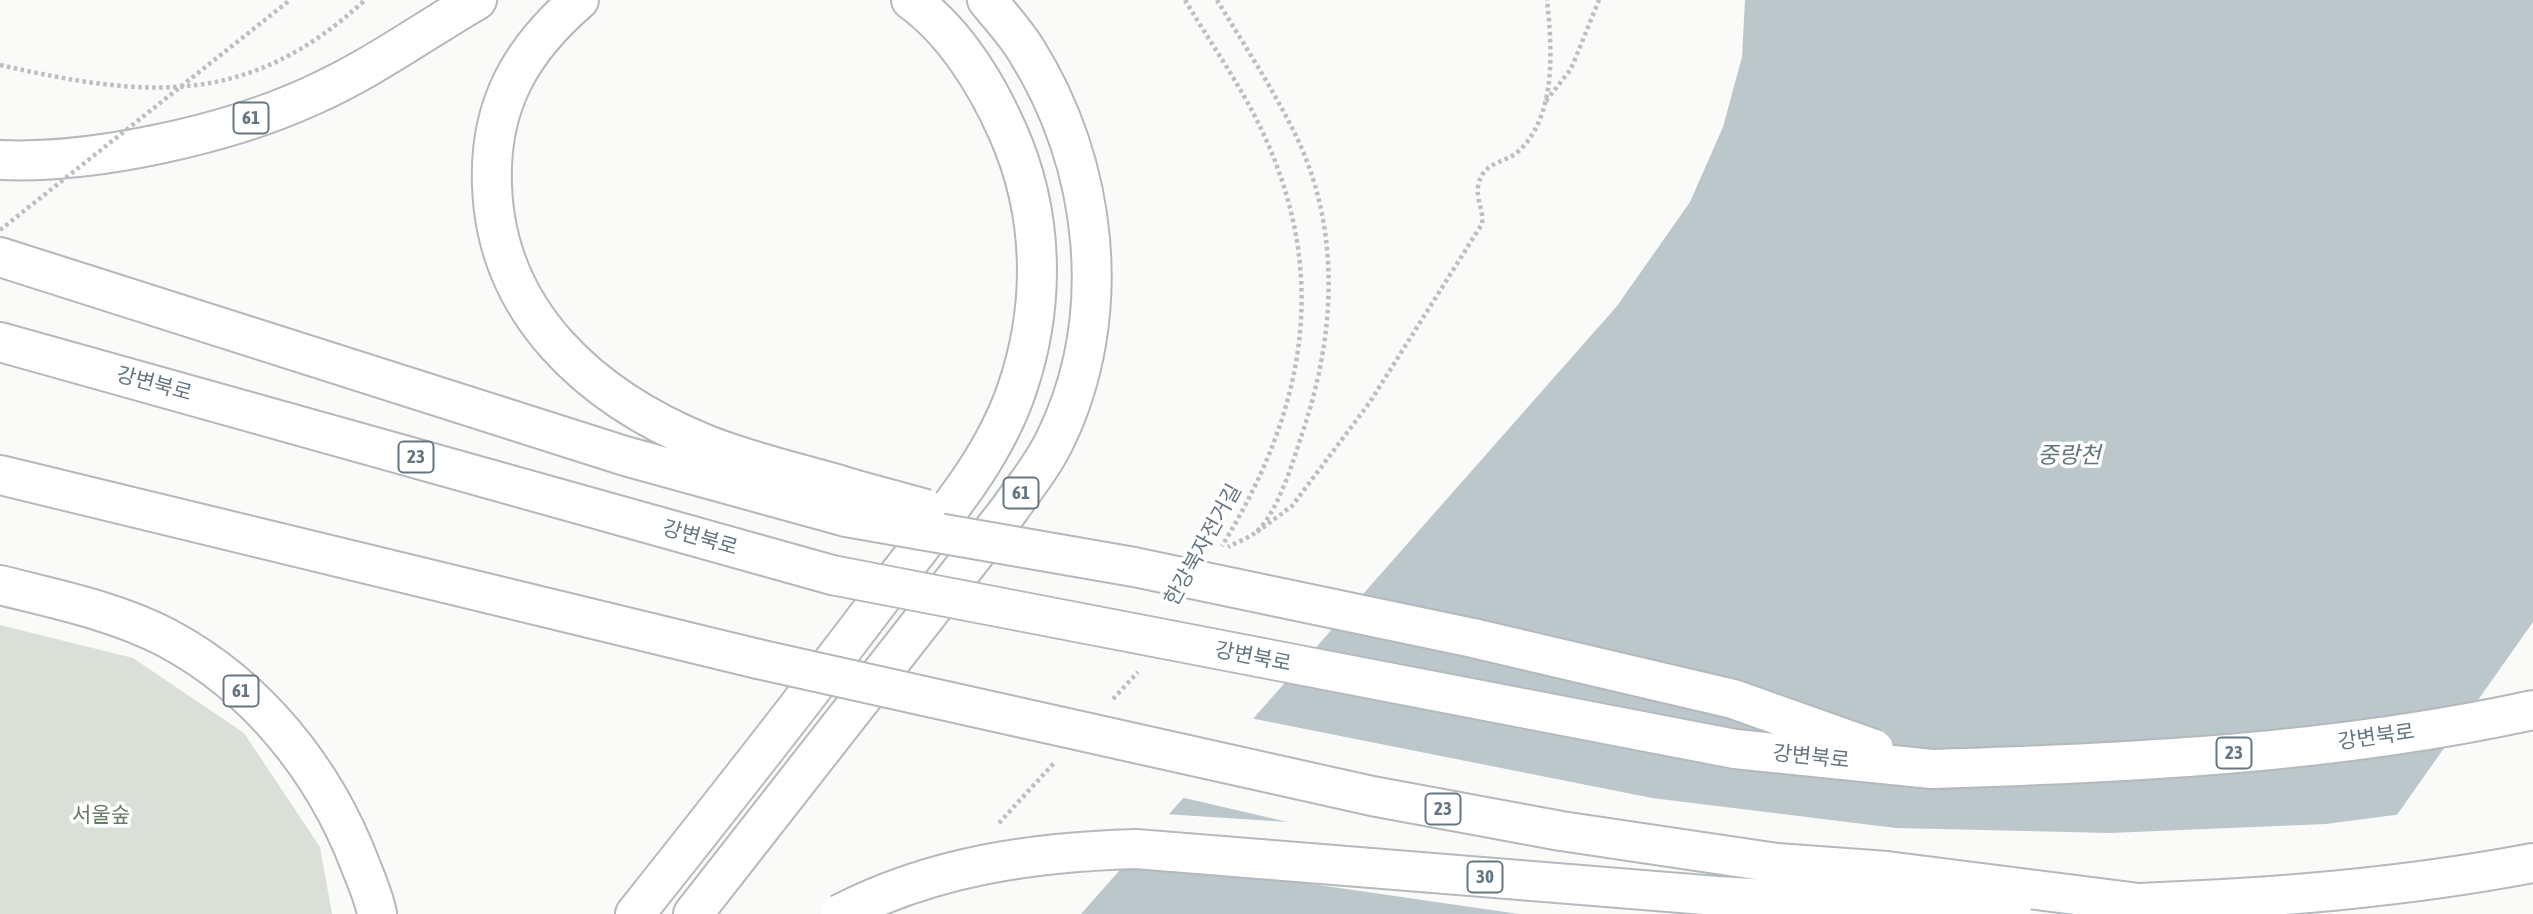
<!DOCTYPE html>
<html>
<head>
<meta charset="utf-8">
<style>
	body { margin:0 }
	canvas { display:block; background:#fafaf8 }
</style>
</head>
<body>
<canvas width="2533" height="914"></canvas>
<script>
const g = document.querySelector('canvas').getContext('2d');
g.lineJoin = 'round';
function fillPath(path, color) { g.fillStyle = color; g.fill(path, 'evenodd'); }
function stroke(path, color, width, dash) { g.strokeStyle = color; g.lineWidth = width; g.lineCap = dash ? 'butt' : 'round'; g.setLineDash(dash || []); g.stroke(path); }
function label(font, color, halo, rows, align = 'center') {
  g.font = font + ' "Asap Condensed","Noto Sans KR",sans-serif'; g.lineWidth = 7; g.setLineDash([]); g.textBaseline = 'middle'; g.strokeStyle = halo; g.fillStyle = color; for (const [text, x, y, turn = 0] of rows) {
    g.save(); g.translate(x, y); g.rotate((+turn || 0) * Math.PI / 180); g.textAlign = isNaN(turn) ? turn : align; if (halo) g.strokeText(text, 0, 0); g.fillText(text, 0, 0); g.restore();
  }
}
fillPath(new Path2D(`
	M0,625L133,658L244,733L320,847L332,914H0Z`), '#dadfd7');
fillPath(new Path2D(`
	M1745,0H2533V622L2327,914H1081L1617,306L1690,202L1723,127L1742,57Z`), '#bbc7cb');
fillPath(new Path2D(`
	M1250,718L1652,798L1896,828L2110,833L2326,824L2402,814L2331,914H1519L1229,872L1122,863L1165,814L1288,822L1180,797Z`), '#fafaf8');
const highway = new Path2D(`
	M579,0C520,51 489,106 492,185C496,314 592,398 705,444C752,463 804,474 853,489
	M0,160C93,164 226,135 311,96C370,70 422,32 477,0
	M0,257L625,456L846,517
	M0,342L832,575
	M0,475L758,659
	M0,585C55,599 116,611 167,638C257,686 324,770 360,864C366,880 374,897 377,914
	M1932,769C2133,763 2336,753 2533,710
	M2139,903C2271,898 2402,888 2533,863
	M635,914C721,806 806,698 888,589C935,526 992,464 1017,389C1046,304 1044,212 1007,130C986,83 954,31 911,0
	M693,914L1009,510C1025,487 1044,464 1056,438C1115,315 1098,164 1026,50C1015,32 1000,16 987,0`);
stroke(highway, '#b4b9bd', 42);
stroke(new Path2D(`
	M1185,0C1211,44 1242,87 1263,133C1331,279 1304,412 1222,546
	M1217,0C1244,45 1274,90 1297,138C1342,233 1335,339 1301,437C1293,462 1277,514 1256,532C1249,538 1237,542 1228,547
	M0,65C147,98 248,108 365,0
	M1546,101L1571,69L1599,0
	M1257,532L1292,506L1370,402L1482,224C1484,211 1476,200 1478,187C1482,160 1506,164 1520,150C1557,113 1552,47 1547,0
	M1113,699L1138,672
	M999,823L1055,762`), '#bbbfc2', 4.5, [3.5, 3.5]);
stroke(highway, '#fff', 38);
const highwayBridge = new Path2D(`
	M853,489L926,509
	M846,517L1134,567L1473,638L1733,699L1874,749
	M832,575L1735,749L1932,769
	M758,659L1372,796L1561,831L1777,863L1887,871L2139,903
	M840,914C933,866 1033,852 1136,849L1717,896L1928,908L2012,906`);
stroke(highwayBridge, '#b4b9bd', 42, []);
stroke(new Path2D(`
	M0,230L290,0`), '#bbbfc2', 4.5, [3.5, 3.5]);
stroke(highwayBridge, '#fff', 38);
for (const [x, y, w] of [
	[251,118,35],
	[416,457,35],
	[1021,493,35],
	[241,691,35],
	[2234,753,35],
	[1443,809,35],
	[1485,877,35]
]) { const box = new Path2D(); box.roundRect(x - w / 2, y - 15.5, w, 31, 5); g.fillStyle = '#fff'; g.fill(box); stroke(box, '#657683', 2); }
label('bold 19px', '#657683', null, [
	["61",251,118],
	["23",416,457],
	["61",1021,493],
	["61",241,691],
	["23",2234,753],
	["23",1443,809],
	["30",1485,877]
]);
label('21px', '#657683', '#fff', [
	["강변북로",154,384,15],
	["강변북로",700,538,16],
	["한강북자전거길",1203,545,-61],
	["강변북로",1253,657,11],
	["강변북로",2376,737,-8],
	["강변북로",1811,757,6]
]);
label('21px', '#687a64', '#fff', [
	["서울숲",101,815]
]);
label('italic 23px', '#60757c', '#fff', [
	["중랑천",2069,456]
]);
</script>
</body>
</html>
